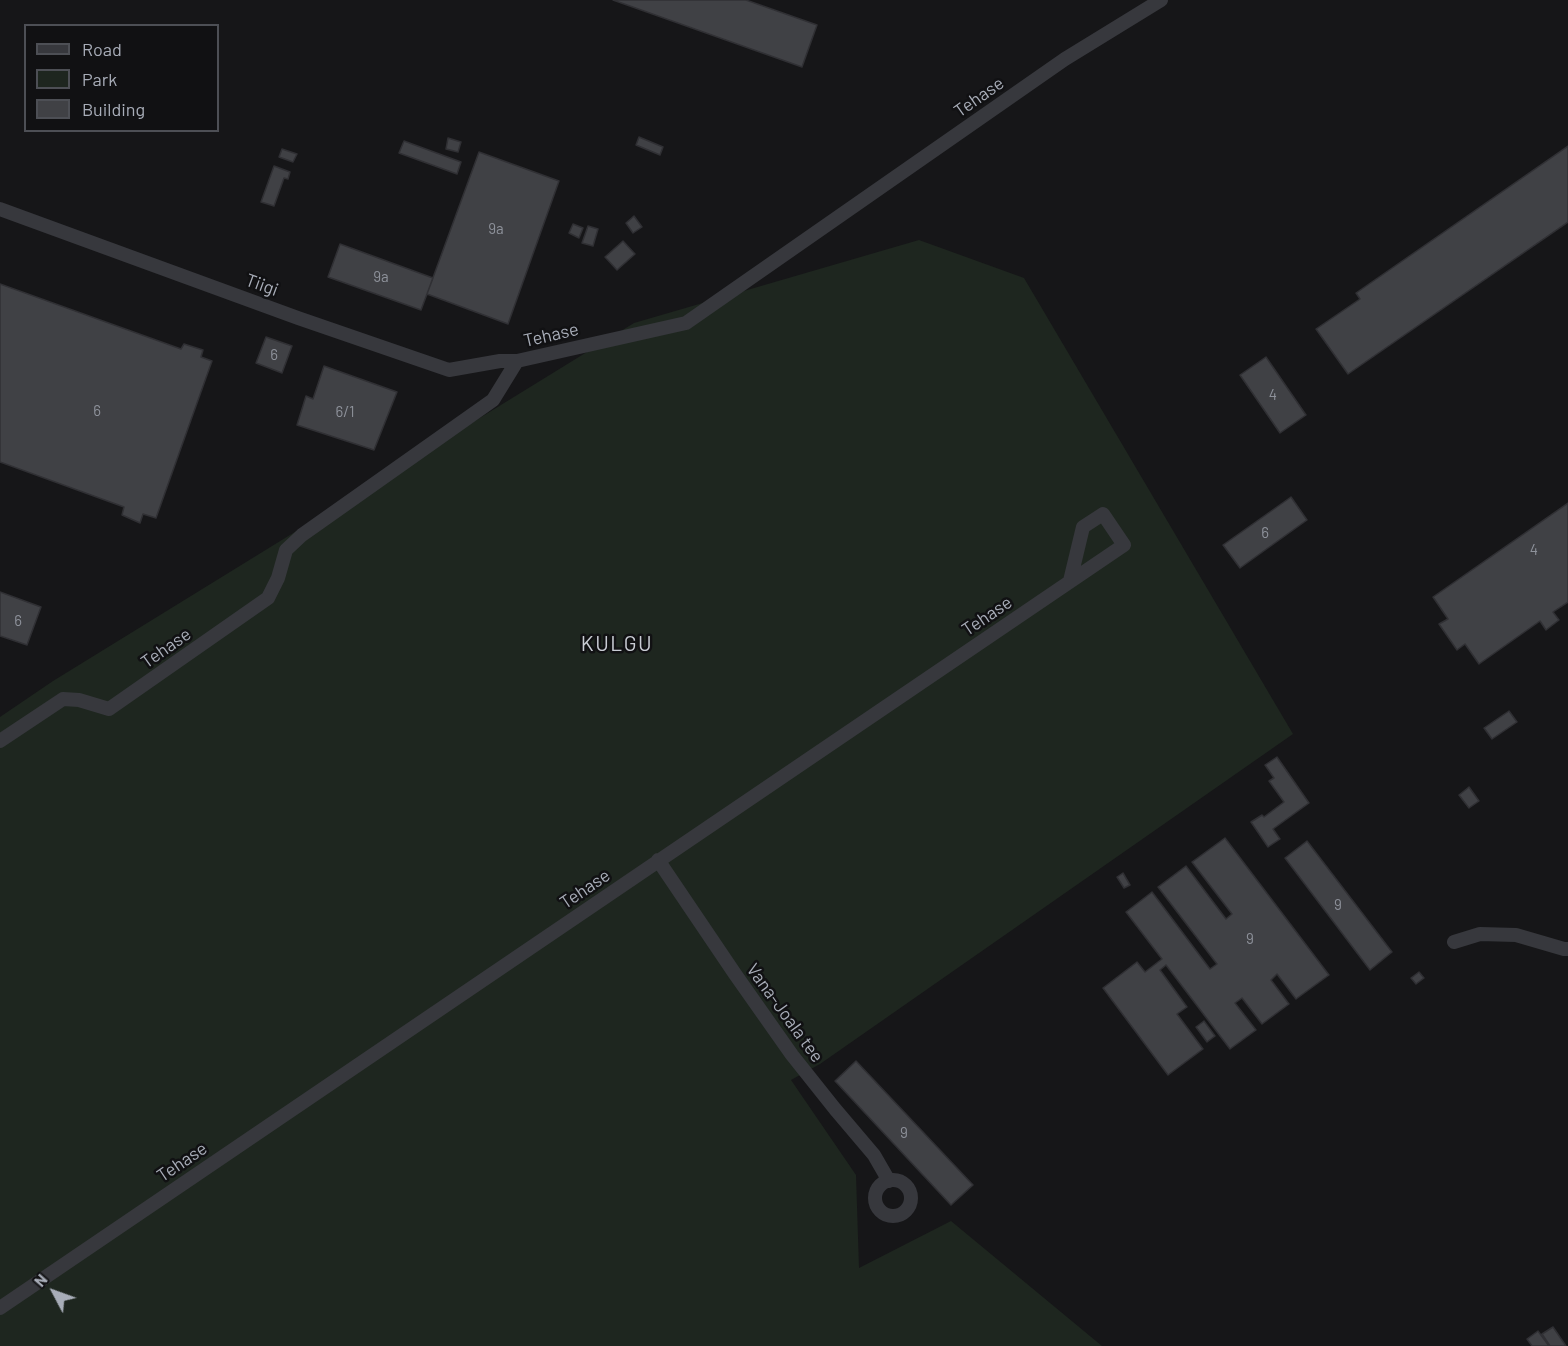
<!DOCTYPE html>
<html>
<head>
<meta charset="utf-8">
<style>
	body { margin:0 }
	#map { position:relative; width:1568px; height:1346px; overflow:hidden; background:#161618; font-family:Barlow,sans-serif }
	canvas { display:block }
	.legend { position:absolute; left:24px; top:24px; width:195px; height:108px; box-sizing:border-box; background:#111113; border:2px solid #4d4f55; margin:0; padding:8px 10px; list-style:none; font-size:18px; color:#a8adb8 }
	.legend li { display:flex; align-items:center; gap:12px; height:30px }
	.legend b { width:30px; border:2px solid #4d4f55 }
	.north { position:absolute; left:24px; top:1262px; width:60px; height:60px; -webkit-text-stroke:4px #111113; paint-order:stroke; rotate:311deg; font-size:16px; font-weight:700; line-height:24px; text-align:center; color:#a8adb8 }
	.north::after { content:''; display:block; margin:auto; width:21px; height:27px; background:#a8adb8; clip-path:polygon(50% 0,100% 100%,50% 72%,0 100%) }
</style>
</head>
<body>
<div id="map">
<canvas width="1568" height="1346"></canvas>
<ul class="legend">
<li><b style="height:8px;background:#37383d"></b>Road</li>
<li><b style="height:16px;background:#1e261f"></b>Park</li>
<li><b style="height:16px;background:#404145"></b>Building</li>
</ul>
<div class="north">N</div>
</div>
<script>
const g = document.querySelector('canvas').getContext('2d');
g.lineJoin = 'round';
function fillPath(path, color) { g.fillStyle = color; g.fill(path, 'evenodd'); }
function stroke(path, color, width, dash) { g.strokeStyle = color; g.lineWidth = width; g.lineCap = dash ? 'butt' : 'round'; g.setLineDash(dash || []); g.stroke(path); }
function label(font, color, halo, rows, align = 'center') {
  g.font = font + ' Barlow,sans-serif'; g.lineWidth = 5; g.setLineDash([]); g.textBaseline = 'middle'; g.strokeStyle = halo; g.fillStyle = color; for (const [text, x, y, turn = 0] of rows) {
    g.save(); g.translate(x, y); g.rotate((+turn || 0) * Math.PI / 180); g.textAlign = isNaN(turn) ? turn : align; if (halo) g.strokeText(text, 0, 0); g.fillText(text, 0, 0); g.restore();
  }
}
fillPath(new Path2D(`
	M919,240L1024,278L1293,734L820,1064L791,1080L856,1175L859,1268L951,1221L1102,1346H0V717L53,681L634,323Z`), '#1e261f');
const building = new Path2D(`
	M613,0H746L817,25L802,67Z
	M639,137L663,147L660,155L636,145Z
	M448,138L461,142L458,152L446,149Z
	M404,141L461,162L457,174L399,153Z
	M1568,146V222L1348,374L1316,329L1360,299L1356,293Z
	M282,149L297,154L293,162L279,157Z
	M479,152L559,181L508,324L427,294Z
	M274,166L290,172L288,179L284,178L274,206L261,202Z
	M634,216L642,227L633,233L626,223Z
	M573,224L583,228L579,238L569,233Z
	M588,226L598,229L593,246L582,243Z
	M623,241L635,254L617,270L605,257Z
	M340,244L433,278L421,310L328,277Z
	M0,284L181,349L184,344L203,350L201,357L212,361L156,518L143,514L140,523L122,515L124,507L0,462Z
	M266,337L292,346L282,373L256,363Z
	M1266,357L1306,415L1280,433L1240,375Z
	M324,366L397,392L374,450L297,425L306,396L313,399Z
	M1291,497L1307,520L1240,568L1223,545Z
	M1568,503V602L1553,612L1559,620L1546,630L1540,621L1479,664L1465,644L1457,650L1439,624L1448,619L1433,597Z
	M0,592L41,607L27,645L0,636Z
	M1509,711L1517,722L1492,739L1484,728Z
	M1277,757L1309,803L1273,829L1280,839L1268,847L1251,822L1262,815L1264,817L1284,802L1269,781L1274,778L1265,765Z
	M1469,787L1479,801L1469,808L1459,795Z
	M1225,838L1329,975L1296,999L1277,974L1271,980L1289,1004L1262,1024L1242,998L1235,1003L1256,1030L1230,1049L1166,965L1160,970L1187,1007L1177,1014L1203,1049L1168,1075L1103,988L1137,962L1145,972L1162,959L1126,912L1152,892L1210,969L1217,964L1158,887L1186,866L1226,919L1232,914L1192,862Z
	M1307,841L1392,952L1370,970L1285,858Z
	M1123,873L1130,885L1124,888L1117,877Z
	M1419,972L1424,978L1416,984L1411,978Z
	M1204,1021L1215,1036L1207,1042L1196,1027Z
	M856,1061L973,1185L951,1205L835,1081Z
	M1553,1327L1566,1346H1550L1542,1334Z
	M1538,1331L1549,1346H1532L1527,1339Z`);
fillPath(building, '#404145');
stroke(building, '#303034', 1.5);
stroke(new Path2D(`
	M0,209L298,318L449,370L500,361H517
	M0,741L63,699L79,700L109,709L268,598L278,578L286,550L302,535L493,400L517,361L686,323L1065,59L1161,0
	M658,860L735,974L792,1055L835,1109L874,1155L889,1181
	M1454,942L1480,934L1516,935L1564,949H1568
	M875 1198a18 18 0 1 1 36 0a18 18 0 1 1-36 0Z
	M0,1308L1124,545L1103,514L1083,527L1070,581`), '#37383d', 14);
label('15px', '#8e929b', null, [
	["9a",496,229],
	["9a",381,277],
	["6",274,355],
	["4",1273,395],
	["6",97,411],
	["6/1",345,412],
	["6",1265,533],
	["4",1534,550],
	["6",18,621],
	["9",1338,905],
	["9",1250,939],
	["9",904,1133]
]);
label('18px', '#a8adb8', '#111113', [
	["Tehase",979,97,-35],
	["Tiigi",262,285,20],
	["Tehase",551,335,-13],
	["Tehase",987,616,-34],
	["Tehase",166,648,-35],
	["Tehase",585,889,-34],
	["Vana-Joala tee",785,1013,54],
	["Tehase",182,1162,-34]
]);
g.letterSpacing = '1.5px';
label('21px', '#c9ccd4', '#111113', [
	["KULGU",617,644]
]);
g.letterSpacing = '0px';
</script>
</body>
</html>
